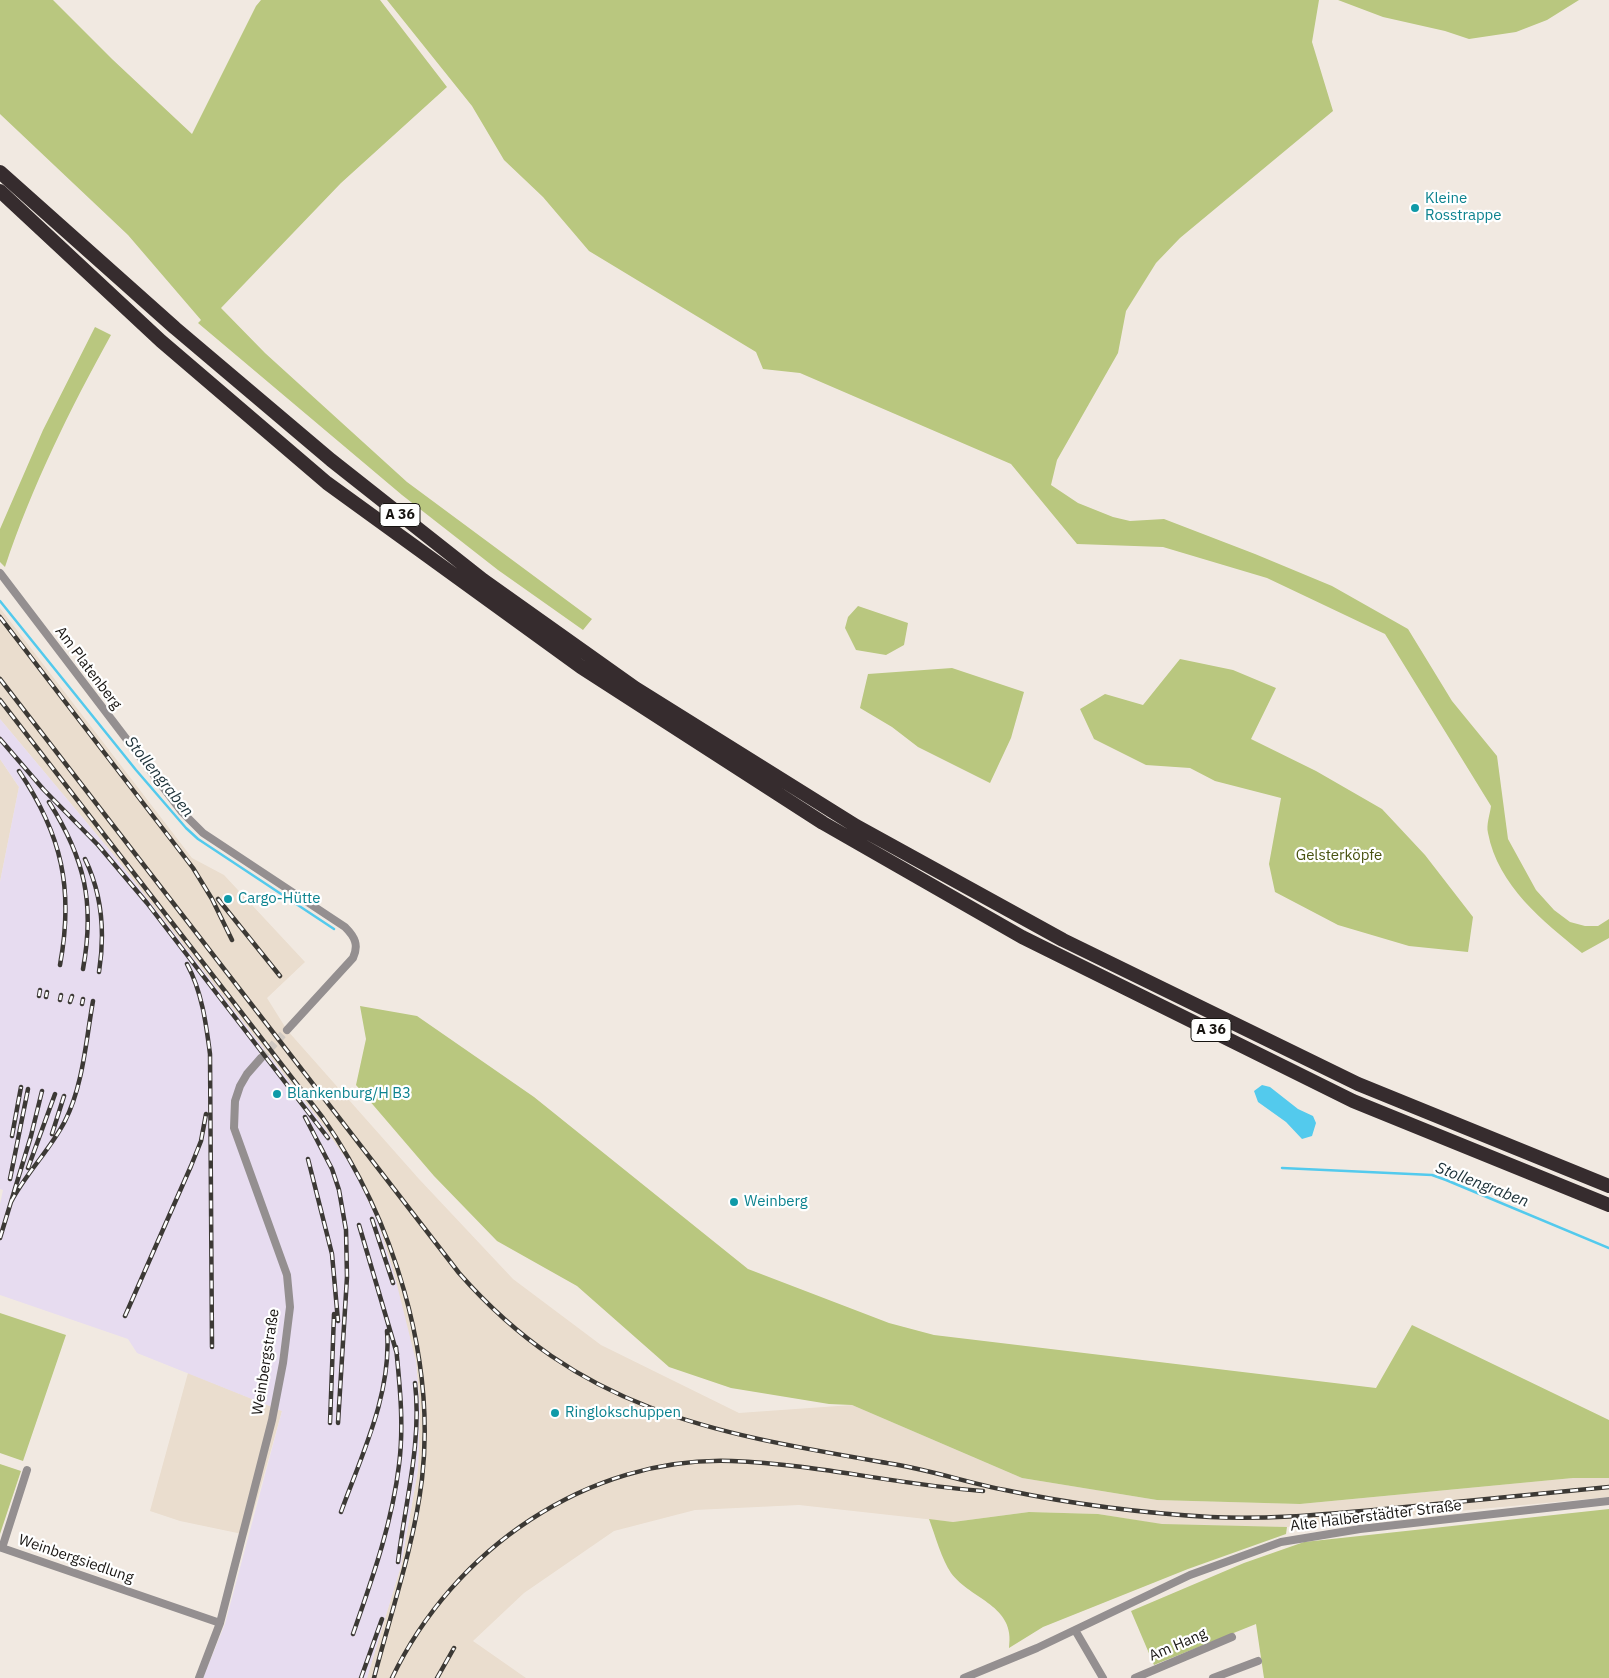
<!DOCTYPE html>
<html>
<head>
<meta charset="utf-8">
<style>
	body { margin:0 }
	canvas { display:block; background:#f1e9e1 }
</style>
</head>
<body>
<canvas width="1609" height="1678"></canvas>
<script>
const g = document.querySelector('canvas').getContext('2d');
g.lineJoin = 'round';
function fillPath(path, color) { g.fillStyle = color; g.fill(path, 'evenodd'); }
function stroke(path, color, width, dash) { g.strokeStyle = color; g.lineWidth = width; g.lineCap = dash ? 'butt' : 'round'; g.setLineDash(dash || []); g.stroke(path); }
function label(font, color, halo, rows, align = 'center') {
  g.font = font + ' "IBM Plex Sans",sans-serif'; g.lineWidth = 4.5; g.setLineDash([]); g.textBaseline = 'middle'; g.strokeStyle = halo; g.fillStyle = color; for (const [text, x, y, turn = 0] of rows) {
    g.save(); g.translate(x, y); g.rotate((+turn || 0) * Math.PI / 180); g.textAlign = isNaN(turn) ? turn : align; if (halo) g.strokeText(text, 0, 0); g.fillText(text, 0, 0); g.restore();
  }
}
fillPath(new Path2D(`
	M0,608L192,858L224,875L305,962L267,998L287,1030L419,1179L513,1279L601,1345L739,1413L852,1405L1022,1478L1157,1500L1300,1504L1573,1478H1609V1497L1287,1527L1165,1525L1098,1514L1029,1512L953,1522L799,1505L695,1510L614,1531L524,1593L473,1641L526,1678H367L401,1566L418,1470L420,1407L416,1361L317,1117L113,854L0,719Z
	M0,759L19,787L0,882Z
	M188,1373L282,1411L247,1535L180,1521L150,1511Z`), '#eaddce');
fillPath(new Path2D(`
	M0,719L113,854L317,1117L354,1170L378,1222L395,1277L416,1361L420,1407L418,1470L401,1566L367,1678H203L225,1624L282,1411L137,1353L128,1339L0,1295V1204L3,1190L0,1189V882L19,787L0,759Z`), '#e7dcf0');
fillPath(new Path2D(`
	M0,0H53L112,59L192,134L256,6L261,0H380L447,87L341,183L221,308L265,353L407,482L592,619L583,630L498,570L402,495L198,323L201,320L128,235L0,114Z
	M387,0H1319L1312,42L1333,111L1180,238L1156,263L1126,311L1118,353L1057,460L1051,485L1078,503L1113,517L1130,521L1164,519L1255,554L1332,586L1408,629L1452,701L1497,756L1508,839L1536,890L1554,910L1570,922L1585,926H1598L1609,919V938L1582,953C1543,921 1498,886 1488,833C1486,825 1490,814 1491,806L1385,634L1267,578L1163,547L1077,544L1011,464L800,373L763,369L756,352L589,251L543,197L504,160L472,106Z
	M1338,0H1579L1547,20L1516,32L1469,39L1445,31L1383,17Z
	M95,327L111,335C70,409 32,486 5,567L0,562V529L43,430Z
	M858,606L908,623L904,645L886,655L856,650L845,628L848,617Z
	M1180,659L1233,670L1276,688L1251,739L1316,771L1382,809L1425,855L1473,917L1468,952L1409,946L1338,925L1275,892L1269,864L1281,798L1215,781L1190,768L1146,765L1094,739L1080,709L1105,694L1143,705Z
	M952,668L1024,692L1011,738L990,783L918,747L892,727L860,708L868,674Z
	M360,1006L417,1016L534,1097L748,1269L889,1323L934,1335L1376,1388L1412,1325L1609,1420V1478H1573L1300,1504L1157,1500L1022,1478L852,1405L829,1404L731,1388L669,1367L577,1286L497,1241L434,1176L356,1085L366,1039Z
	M0,1313L66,1335L23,1461L0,1453Z
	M0,1464L21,1471L0,1534Z
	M1609,1509V1678H1264L1256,1624L1154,1665L1131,1611L1244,1563L1304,1542Z
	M1029,1512L1098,1514L1162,1524L1287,1527L1286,1534L1188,1569L1043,1627L1009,1648C1016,1605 971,1600 951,1573C942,1560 935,1535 929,1519L953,1522Z`), '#b9c77f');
fillPath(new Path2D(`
	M1262,1085L1270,1087L1298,1109L1313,1116L1316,1123L1312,1136L1302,1139L1286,1122L1258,1102L1254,1091Z`), '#53caed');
stroke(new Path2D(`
	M0,601L136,770L186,828L198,839L334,929
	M1282,1168L1432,1175L1446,1180L1609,1248`), '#53caed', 2.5);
stroke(new Path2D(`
	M261,1058L287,1030`), '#d0c9c2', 8, [8, 4]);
stroke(new Path2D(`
	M0,573L182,812L203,833L345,927C355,937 359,945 353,958L287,1030
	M27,1470L2,1548L220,1623
	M1075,1630L1103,1678
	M199,1678L220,1623L272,1420L283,1363L290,1307L287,1275L234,1128L235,1101L240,1086L247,1074L261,1058
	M964,1678L1037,1648L1190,1575L1281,1542L1360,1529L1609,1501
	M1135,1678L1232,1637
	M1213,1678L1258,1661`), '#948f90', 8);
stroke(new Path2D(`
	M0,172L175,328L331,460L483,580L635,688L856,826L1063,940L1358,1084L1609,1186
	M0,191L161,341L327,483L581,667L823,823L1022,937L1353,1101L1609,1205`), '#362c2e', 14);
const rail = new Path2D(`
	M0,617L193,868L212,899L232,940
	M0,679L459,1273C581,1412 714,1433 887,1463C927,1469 965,1482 1005,1490C1072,1504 1141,1513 1210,1517C1268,1520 1327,1514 1385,1509C1460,1502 1534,1494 1609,1487
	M0,700L323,1118C393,1218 436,1357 422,1479C414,1546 391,1612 374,1678
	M0,739L44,790L98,845L147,903L328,1138
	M19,771C62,835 74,889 60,965
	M49,802C85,859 95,903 83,969
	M85,859C102,894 105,934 99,972
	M218,899L280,976
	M187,964C202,992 206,1023 210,1054L212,1347
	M39,996L40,990
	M46,997L47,992
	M60,1000L61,995
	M70,1002L72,996
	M82,1004L83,999
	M305,1117L332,1169L339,1190L346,1230L347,1277L338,1423
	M52,1134L64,1096
	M12,1136L21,1087
	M308,1159L332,1254L338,1321
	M28,1168L55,1094
	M10,1179L28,1089
	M11,1202C26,1173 50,1150 65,1121C83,1086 86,1040 93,1001
	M372,1219L393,1283
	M359,1225L397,1354
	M0,1238L31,1136L42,1091
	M125,1316L191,1166L201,1141L206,1114
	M330,1423L334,1314
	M341,1512C362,1454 392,1393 387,1331
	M398,1562C405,1503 422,1442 415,1383
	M353,1634C372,1579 392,1524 399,1465C404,1426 400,1387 396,1347
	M361,1678L382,1619
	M392,1678C453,1550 587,1456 732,1461C816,1464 899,1485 983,1491
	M437,1678L454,1648`);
stroke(rail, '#3c3935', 4.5);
stroke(rail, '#fff', 2.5, [8]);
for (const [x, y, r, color] of [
	[1415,208,5,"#0f9aa8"],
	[228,899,5,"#0f9aa8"],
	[277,1094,5,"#0f9aa8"],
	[734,1202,5,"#0f9aa8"],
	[555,1413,5,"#0f9aa8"]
]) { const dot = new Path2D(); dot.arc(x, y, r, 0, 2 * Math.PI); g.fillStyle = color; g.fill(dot); stroke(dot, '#fff', 2); }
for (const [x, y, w] of [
	[400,515,40],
	[1211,1030,40]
]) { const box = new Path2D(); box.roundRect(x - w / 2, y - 11.5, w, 23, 4); g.fillStyle = '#fff'; g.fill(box); stroke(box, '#171411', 1); }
label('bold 14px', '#171411', null, [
	["A 36",400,515],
	["A 36",1211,1030]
]);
label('15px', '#0d838f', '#fff', [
	["Kleine",1425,199],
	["Rosstrappe",1425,216],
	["Cargo-Hütte",238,899],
	["Blankenburg/H B3",287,1094],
	["Weinberg",744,1202],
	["Ringlokschuppen",565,1413]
], 'left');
label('15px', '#171411', '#fff', [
	["Am Platenberg",88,668,53],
	["Weinbergstraße",266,1362,-81],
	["Alte Halberstädter Straße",1376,1516,-7],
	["Weinbergsiedlung",76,1559,19],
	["Am Hang",1178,1645,-23]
]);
label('15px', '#485210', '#fff', [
	["Gelsterköpfe",1339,856]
]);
label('italic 16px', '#1c3138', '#fff', [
	["Stollengraben",159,777,51],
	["Stollengraben",1482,1185,21]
]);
</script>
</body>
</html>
